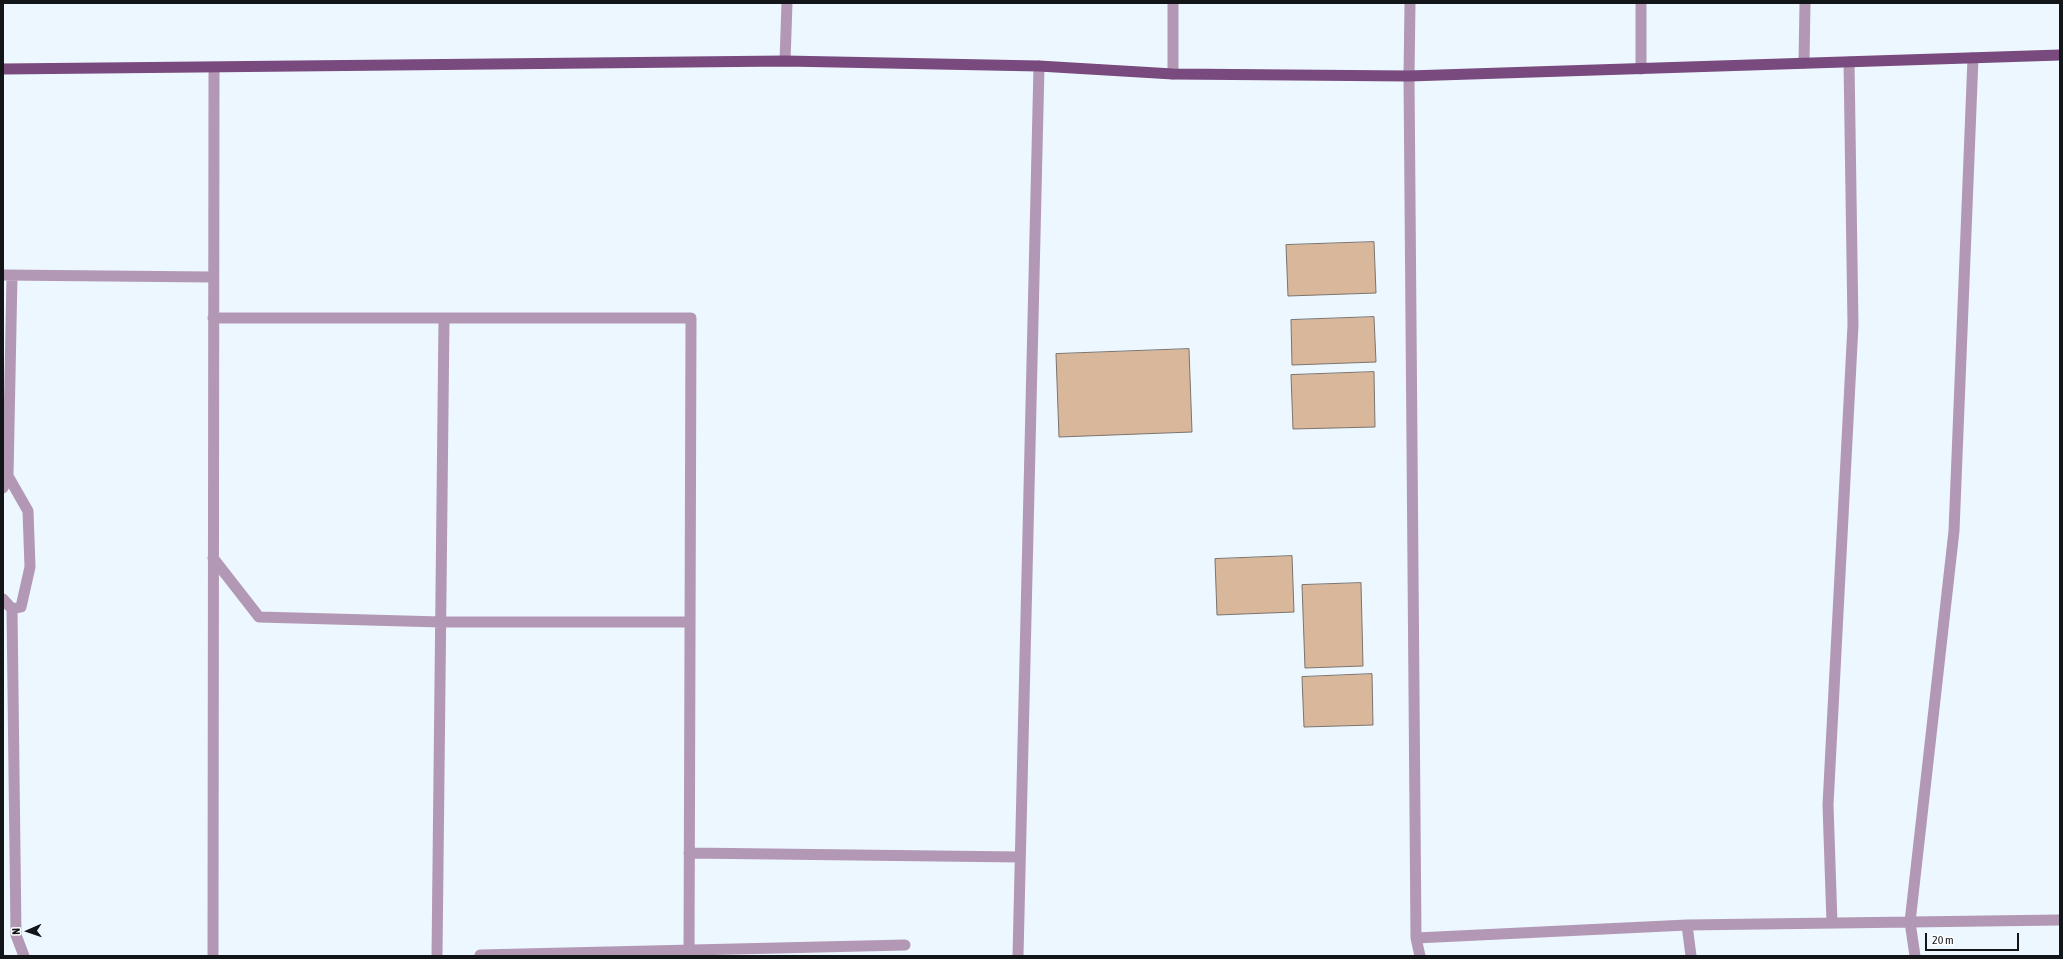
<!DOCTYPE html>
<html>
<head>
<meta charset="utf-8">
<style>
	body { margin:0 }
	#map { position:relative; width:2063px; height:959px; overflow:hidden; background:#edf7ff; font-family:"Asap Condensed",sans-serif }
	canvas { display:block }
	.frame { position:absolute; inset:0; border:4px solid #131619; pointer-events:none }
	.north { position:absolute; left:8px; top:911px; width:40px; height:40px; -webkit-text-stroke:3px #fff; paint-order:stroke; rotate:268deg; font-size:11px; font-weight:700; line-height:16px; text-align:center; color:#131619 }
	.north::after { content:''; display:block; margin:auto; width:14px; height:18px; background:#131619; clip-path:polygon(50% 0,100% 100%,50% 72%,0 100%) }
	.scale { position:absolute; left:1925px; top:933px; width:94px; height:18px; box-sizing:border-box; border:2px solid #131619; border-top:0; padding-left:5px; font-size:12px; line-height:14px; white-space:nowrap; color:#131619; -webkit-text-stroke:3px #fff; paint-order:stroke }
</style>
</head>
<body>
<div id="map">
<canvas width="2063" height="959"></canvas>
<div class="frame"></div>
<div class="north">N</div>
<div class="scale">20 m</div>
</div>
<script>
const g = document.querySelector('canvas').getContext('2d');
g.lineJoin = 'round';
function fillPath(path, color) { g.fillStyle = color; g.fill(path, 'evenodd'); }
function stroke(path, color, width, dash) { g.strokeStyle = color; g.lineWidth = width; g.lineCap = dash ? 'butt' : 'round'; g.setLineDash(dash || []); g.stroke(path); }
const building = new Path2D(`
	M1374,242L1376,293L1288,296L1286,245Z
	M1374,317L1376,362L1292,365L1291,320Z
	M1189,349L1192,432L1059,437L1056,354Z
	M1374,372L1375,427L1293,429L1291,375Z
	M1292,556L1294,612L1217,615L1215,559Z
	M1361,583L1363,666L1305,668L1302,585Z
	M1372,674L1373,725L1304,727L1302,677Z`);
fillPath(building, '#d8b79b');
stroke(building, '#7b736c', 1);
stroke(new Path2D(`
	M1173,3V74
	M1410,3L1409,76L1416,938L1420,956
	M1641,3V69
	M785,61L787,3
	M1804,63L1805,3
	M3,275L211,277L213,280
	M213,318H691L689,956
	M8,476L28,511L30,567L21,607L12,609
	M3,488L8,476L12,276
	M213,558L259,617L441,622H690
	M3,599L12,609L16,935L24,956
	M689,853L1020,857
	M1832,923L1828,805L1853,325L1849,62
	M1687,925L2060,920
	M1416,938L1687,925L1691,956
	M480,955L905,945
	M213,956L214,68
	M437,956L444,319
	M1018,956L1039,66
	M1915,956L1910,922L1954,531L1973,58`), '#b298b5', 11);
stroke(new Path2D(`
	M3,69L785,61L1039,66L1173,74L1409,76L2060,55`), '#784a7e', 11);
</script>
</body>
</html>
